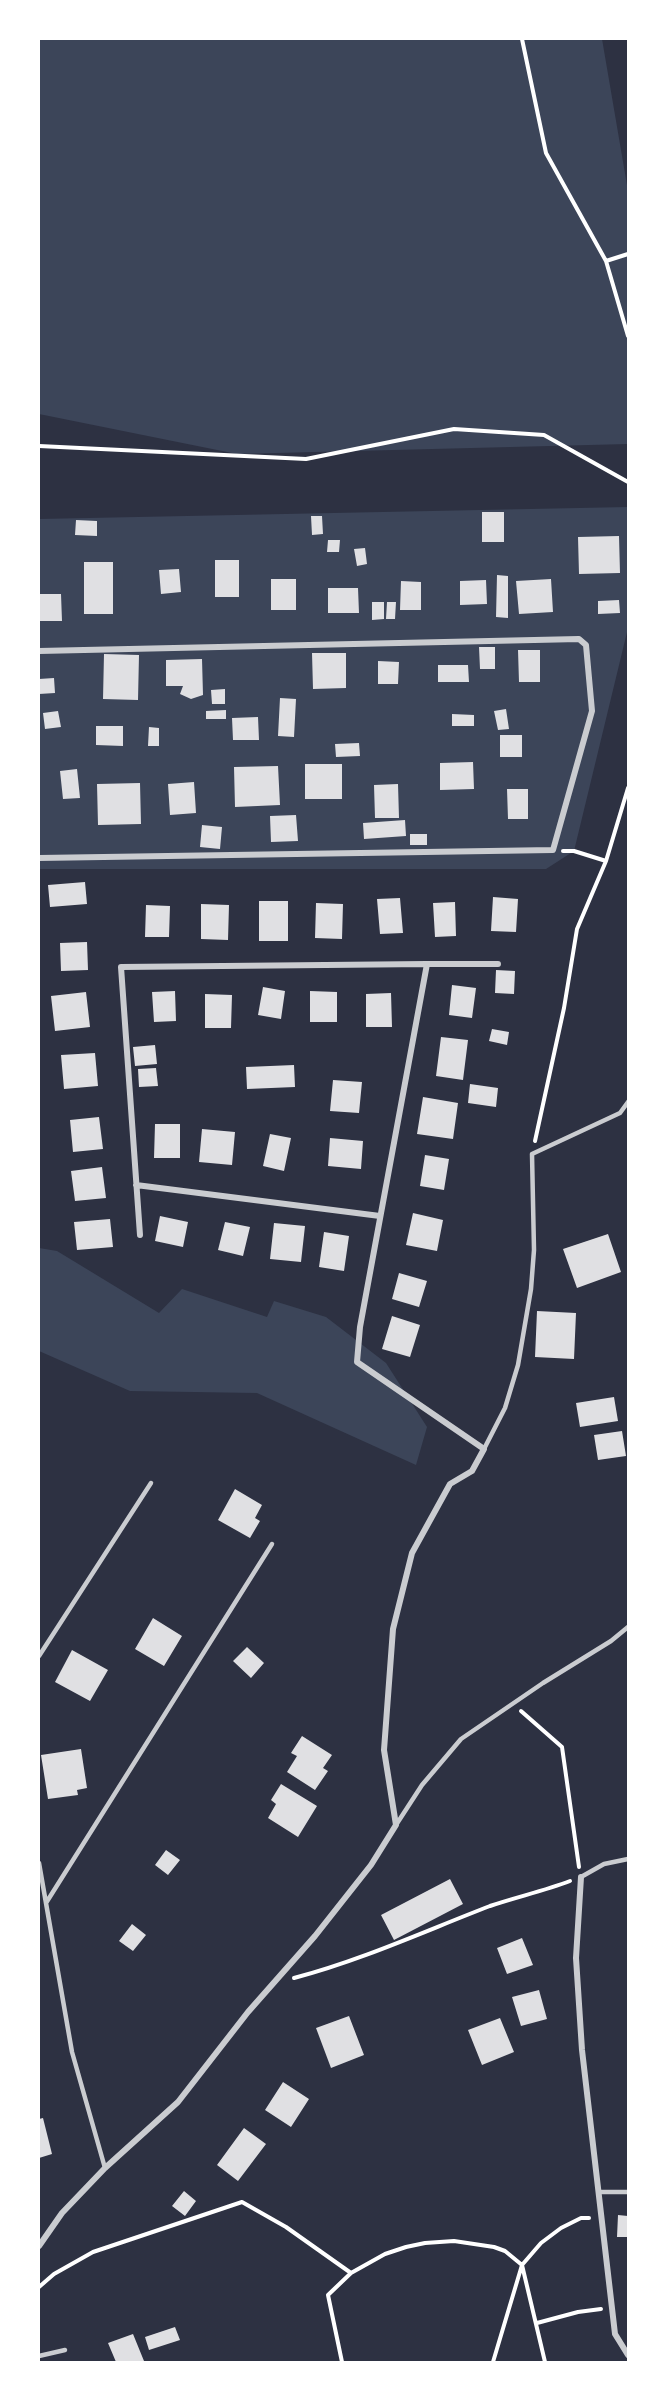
<!DOCTYPE html>
<html>
<head>
<meta charset="utf-8">
<style>
	body { margin:0 }
	#map { position:relative; width:667px; height:2401px; overflow:hidden; background:#2d3142; font-family:Helvetica,sans-serif }
	canvas { display:block }
	.frame { position:absolute; inset:0; border:40px solid #fff; pointer-events:none }
</style>
</head>
<body>
<div id="map">
<canvas width="667" height="2401"></canvas>
<div class="frame"></div>
</div>
<script>
const g = document.querySelector('canvas').getContext('2d');
g.lineJoin = 'round';
function fillPath(path, color) { g.fillStyle = color; g.fill(path, 'evenodd'); }
function stroke(path, color, width, dash) { g.strokeStyle = color; g.lineWidth = width; g.lineCap = dash ? 'butt' : 'round'; g.setLineDash(dash || []); g.stroke(path); }
fillPath(new Path2D(`
	M39,39H602L628,191V444L237,454L39,414Z
	M628,507V628L574,851L546,869H39V519Z
	M39,1248L57,1251L159,1313L182,1289L267,1317L274,1301L326,1317L386,1363L427,1427L416,1465L257,1393L130,1391L39,1351Z`), '#3c4559');
fillPath(new Path2D(`
	M482,512H504V542H482Z
	M311,516H322L323,534L312,535Z
	M76,520L97,521V536L75,535Z
	M619,536L620,573L579,574L578,537Z
	M328,540H340L339,552H327Z
	M365,548L367,564L357,566L354,549Z
	M215,560H239V597H215Z
	M84,562H113V614H84Z
	M179,569L181,592L161,594L159,570Z
	M497,575L508,576V618L496,617Z
	M271,579H296V610H271Z
	M551,579L553,612L519,614L516,581Z
	M486,580L487,604L460,605V581Z
	M401,581L421,582V610H400Z
	M328,588H358L359,613H328Z
	M39,594H61L62,621H39Z
	M619,600L620,613L598,614V601Z
	M372,602H384V619L372,620Z
	M387,602H396L395,619H386Z
	M479,647H495V669H480Z
	M518,650H540V682H519Z
	M312,653H346V688L313,689Z
	M104,654L139,655L138,700L103,699Z
	M202,659L203,695L191,699L180,694L183,686H166V660Z
	M378,661L399,662L398,684H378Z
	M438,665H468L469,682H438Z
	M54,678L55,693L39,694V679Z
	M225,689V704H212L211,690Z
	M280,698L296,699L294,737L278,736Z
	M506,709L509,729L498,730L494,711Z
	M226,710V719H206V711Z
	M58,711L61,727L45,729L43,713Z
	M452,714L474,715V726H452Z
	M258,717L259,740H233L232,718Z
	M96,726H123V746L96,745Z
	M149,727L159,728V746H148Z
	M500,735H522V757H500Z
	M359,743L360,756L336,757L335,744Z
	M473,762L474,789L440,790V763Z
	M305,764H342V799H305Z
	M278,766L280,805L235,807L234,767Z
	M77,769L80,798L63,799L60,771Z
	M194,782L196,813L170,815L168,784Z
	M140,783L141,824L98,825L97,784Z
	M398,784L399,818H375L374,785Z
	M507,789H528V819H508Z
	M296,815L298,841L271,842L270,816Z
	M405,820L406,836L364,839L363,823Z
	M202,825L222,827L220,849L200,847Z
	M410,834H427V845H410Z
	M85,882L87,904L50,907L48,885Z
	M493,897L518,899L516,932L491,931Z
	M400,898L403,933L380,934L377,899Z
	M259,901H288V941H259Z
	M455,902L456,936L435,937L433,903Z
	M316,903L343,904L342,939L315,938Z
	M201,904L229,905L228,940L201,939Z
	M146,905L170,906L169,937H145Z
	M87,942L88,970L61,971L60,943Z
	M496,970L515,971L514,994L495,993Z
	M452,985L476,988L472,1018L449,1015Z
	M263,987L285,991L281,1019L258,1015Z
	M175,991L176,1021L154,1022L152,992Z
	M310,991L337,992V1022H310Z
	M86,992L90,1027L55,1031L51,996Z
	M391,993L392,1027H366V994Z
	M205,994L232,995L231,1028H205Z
	M492,1029L509,1032L507,1045L489,1041Z
	M441,1037L468,1040L463,1080L436,1076Z
	M155,1045L157,1064L135,1066L133,1047Z
	M95,1053L98,1086L64,1089L61,1055Z
	M294,1065L295,1087L247,1089L246,1067Z
	M156,1068L158,1086L139,1087L138,1069Z
	M333,1080L362,1082L359,1113L330,1111Z
	M470,1084L498,1088L496,1107L468,1103Z
	M423,1097L458,1103L453,1139L417,1134Z
	M99,1117L103,1149L73,1152L70,1120Z
	M155,1124H180V1158H154Z
	M202,1129L235,1132L232,1165L199,1162Z
	M270,1134L291,1138L284,1171L263,1166Z
	M330,1138L363,1141L361,1169L328,1166Z
	M425,1155L449,1159L444,1190L420,1186Z
	M102,1167L106,1198L75,1201L71,1171Z
	M413,1213L443,1220L437,1251L406,1245Z
	M160,1216L188,1222L183,1247L155,1241Z
	M110,1219L113,1247L77,1250L74,1222Z
	M225,1222L250,1227L243,1256L218,1250Z
	M274,1223L305,1226L301,1262L270,1259Z
	M324,1232L349,1236L344,1271L319,1267Z
	M608,1234L621,1272L577,1288L563,1249Z
	M399,1273L427,1281L419,1307L392,1299Z
	M537,1311L576,1313L574,1359L535,1357Z
	M392,1316L420,1325L410,1357L382,1349Z
	M614,1397L618,1421L580,1427L576,1403Z
	M622,1431L626,1456L598,1460L594,1435Z
	M235,1489L262,1505L255,1518L260,1521L250,1538L218,1520Z
	M153,1618L182,1636L164,1666L135,1649Z
	M247,1647L264,1663L251,1678L233,1661Z
	M72,1650L108,1670L90,1701L55,1682Z
	M302,1736L332,1755L323,1768L328,1771L315,1790L287,1772L297,1756L291,1753Z
	M81,1749L87,1788L77,1790L78,1795L48,1799L41,1755Z
	M281,1784L317,1806L298,1837L268,1818L276,1804L271,1800Z
	M166,1850L180,1860L168,1875L155,1865Z
	M450,1879L463,1904L394,1940L381,1915Z
	M132,1924L146,1935L133,1951L119,1941Z
	M522,1938L533,1965L507,1974L497,1948Z
	M539,1990L547,2019L521,2026L512,1997Z
	M349,2016L364,2055L331,2068L316,2028Z
	M500,2018L514,2052L482,2065L468,2030Z
	M283,2082L309,2099L291,2127L265,2110Z
	M43,2118L52,2154L39,2158V2119Z
	M244,2128L266,2144L238,2181L217,2165Z
	M184,2191L196,2201L185,2216L172,2206Z
	M618,2215L628,2216V2237H617Z
	M175,2327L180,2340L149,2350L145,2337Z
	M133,2334L144,2361L116,2362L108,2343Z`), '#e0e0e3');
stroke(new Path2D(`
	M522,39L546,153L606,261
	M628,254L606,261L628,336
	M39,446L306,459L454,429L544,435L628,482
	M563,851H574L606,861
	M535,1141L564,1008L577,929L606,861L628,788
	M521,1711L562,1747L579,1867
	M294,1978C362,1960 425,1931 490,1906C516,1897 544,1891 570,1881
	M39,2287L54,2274L93,2252L242,2202L286,2227L351,2273
	M537,2323L578,2312L601,2309
	M342,2362L328,2295L351,2273L385,2254L406,2247L425,2243L454,2241L494,2247L505,2251L522,2265L545,2362
	M493,2362L522,2265L541,2243L561,2228L581,2218H589`), '#fff', 4);
stroke(new Path2D(`
	M484,1449L505,1408L518,1365L531,1289L534,1250L532,1154L620,1113L628,1102
	M39,1656L151,1483
	M396,1825L422,1785L461,1739L543,1683L611,1641L628,1627
	M39,1863L72,2052L105,2168
	M581,1877L604,1864L628,1859
	M46,1903L272,1544
	M599,2192H628
	M39,2356L65,2350`), '#caccd0', 4.5);
stroke(new Path2D(`
	M39,651L579,639L586,645L592,711L553,850L39,858
	M427,964H498
	M136,1185L380,1216
	M581,1877L576,1958L582,2050L615,2334L628,2355
	M39,2246L62,2213L105,2168L178,2102L248,2012L315,1936L371,1865L396,1825L384,1750L393,1629L412,1553L450,1484L472,1471L484,1449L357,1362L360,1327L427,964L121,967L140,1235`), '#caccd0', 6);
</script>
</body>
</html>
